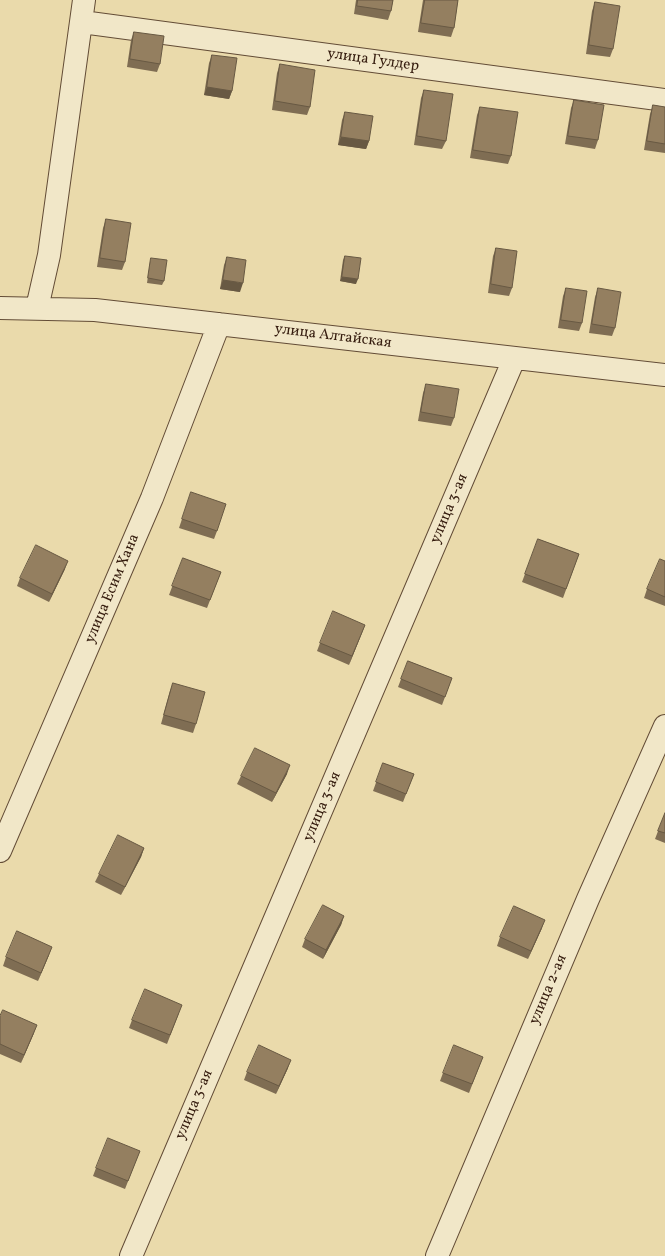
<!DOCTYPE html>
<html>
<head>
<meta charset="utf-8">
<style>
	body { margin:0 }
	canvas { display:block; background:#eadaab }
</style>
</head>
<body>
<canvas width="665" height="1256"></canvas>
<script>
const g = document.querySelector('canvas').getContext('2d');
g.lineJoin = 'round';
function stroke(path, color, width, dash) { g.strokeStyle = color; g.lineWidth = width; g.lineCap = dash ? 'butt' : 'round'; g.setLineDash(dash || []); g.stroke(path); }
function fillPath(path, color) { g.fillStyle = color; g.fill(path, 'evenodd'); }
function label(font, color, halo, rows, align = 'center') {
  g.font = font + ' Vollkorn,serif'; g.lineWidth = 3; g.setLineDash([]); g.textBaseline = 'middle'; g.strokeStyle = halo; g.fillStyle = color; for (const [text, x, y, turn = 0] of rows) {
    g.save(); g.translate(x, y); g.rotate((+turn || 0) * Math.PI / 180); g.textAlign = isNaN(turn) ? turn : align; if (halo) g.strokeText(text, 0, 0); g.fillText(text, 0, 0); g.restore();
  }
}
const street = new Path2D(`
	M82,22L665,100
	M0,308L95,310L665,375
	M37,308L49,255L84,0
	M0,851L152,498L219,324
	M131,1256L514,359
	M437,1256L588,899L665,726`);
stroke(street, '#634c36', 24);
stroke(street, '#f1e7c8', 22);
fillPath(new Path2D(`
	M356,0H393L391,11L388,20L354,14Z
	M423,0H458L454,28L451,37L418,32Z
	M595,2L613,49L610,57L586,54L592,11Z
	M134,32L160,64L157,72L127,67L131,40Z
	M212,55L232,91L229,99L204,95L209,63Z
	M280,64L310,107L307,115L272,110L277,73Z
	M424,90L446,141L442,149L414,145L421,98Z
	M574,100L598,140L595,149L565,144L571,108Z
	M653,105L665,107V153L644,150L650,114Z
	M480,107L511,156L508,164L470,158L477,115Z
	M345,112L369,141L366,149L338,145L342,120Z
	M106,219L125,262L122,270L97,267L103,228Z
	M496,248L512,288L509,296L488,293L493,256Z
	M345,256L356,284L340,281L343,260Z
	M227,257L240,292L220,289L224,265Z
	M151,258L164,281L162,285L147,283L150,262Z
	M566,288L582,323L579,331L558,328L563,296Z
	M598,288L615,328L612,336L589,333L595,297Z
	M426,384L454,418L451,426L418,421L423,393Z
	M191,492L217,531L214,539L179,528Z
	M538,539L579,554L563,598L522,582Z
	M183,558L221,572L207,608L169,595Z
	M665,561V606L644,598L647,589Z
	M65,569L49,602L17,586L20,578Z
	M365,625L349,665L317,651L320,643Z
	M408,661L452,678L442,705L398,687Z
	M173,683L196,724L193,733L161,724L170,691Z
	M383,763L414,774L403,802L373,791Z
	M287,774L272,802L237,784L241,776Z
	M665,813V843L655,839Z
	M144,848L141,857L121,895L95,882L99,874Z
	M344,916L341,925L323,959L302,947L305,939Z
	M542,928L528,959L497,946L500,937Z
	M49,955L38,981L3,966L6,957Z
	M179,1013L167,1044L129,1028L132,1020Z
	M0,1016L34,1033L21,1063L0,1054Z
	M483,1057L469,1093L440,1081L443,1073Z
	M288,1068L276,1094L244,1080L247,1072Z
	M140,1151L125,1189L93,1176L96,1168Z`), '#7f6d53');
fillPath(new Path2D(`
	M207,87L232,91L229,99L204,95Z
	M341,137L369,141L366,149L338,145Z
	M342,277L358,279L356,284L340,281Z
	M223,280L243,283L240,292L220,289Z
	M68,561L65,569L49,602L52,594Z
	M365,625L362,633L349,665L352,656Z
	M290,765L287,774L272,802L276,793Z
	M144,848L141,857L121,895L125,887Z
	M344,916L341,925L323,959L326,950Z
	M545,920L542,928L528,959L531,951Z
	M52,947L49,955L38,981L41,973Z
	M37,1025L34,1033L21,1063L24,1055Z
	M291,1060L288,1068L276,1094L279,1086Z`), '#685943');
const building = new Path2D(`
	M358,0H393L391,11L357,6Z
	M425,0H458L454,28L421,23Z
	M595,2L620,6L613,49L589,45Z
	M134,32L164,36L160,64L130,59Z
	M212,55L237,58L232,91L207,87Z
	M280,64L315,70L310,107L275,101Z
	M424,90L453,94L446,141L417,136Z
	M574,100L604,105L598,140L568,136Z
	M653,105L665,107V144L647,141Z
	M480,107L518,112L511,156L473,150Z
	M345,112L373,116L369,141L341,137Z
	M106,219L131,223L125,262L100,258Z
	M496,248L517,251L512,288L491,284Z
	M345,256L361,258L358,279L342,277Z
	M227,257L246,260L243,283L223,280Z
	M151,258L167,260L164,281L148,278Z
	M566,288L587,291L582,323L561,320Z
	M598,288L621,292L615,328L592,324Z
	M426,384L459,389L454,418L421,412Z
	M191,492L226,504L217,531L182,519Z
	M538,539L579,554L566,589L525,574Z
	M36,545L68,561L52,594L20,578Z
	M183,558L221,572L210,600L172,586Z
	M660,559L665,561V597L647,589Z
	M333,611L365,625L352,656L320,643Z
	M408,661L452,678L445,697L401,679Z
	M173,683L205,692L196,724L164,715Z
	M255,748L290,765L276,793L241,776Z
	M383,763L414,774L406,794L376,782Z
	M665,813V833L658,831Z
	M118,835L144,848L125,887L99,874Z
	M323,905L344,916L326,950L305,939Z
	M514,906L545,920L531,951L500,937Z
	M17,931L52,947L41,973L6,957Z
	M145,989L182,1005L170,1035L132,1020Z
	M3,1010L37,1025L24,1055L0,1044V1016Z
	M259,1045L291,1060L279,1086L247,1072Z
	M454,1045L483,1057L472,1084L443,1073Z
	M108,1138L140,1151L128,1181L96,1168Z`);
fillPath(building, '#947f60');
stroke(building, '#685943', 1);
label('15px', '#361d0f', '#f1e7c8', [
	["улица Гулдер",373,61,8],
	["улица Алтайская",333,337,7],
	["улица 3-ая",450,509,-67],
	["улица Есим Хана",113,589,-67],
	["улица 3-ая",323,807,-67],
	["улица 2-ая",549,990,-67],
	["улица 3-ая",195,1105,-67]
]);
</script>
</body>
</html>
